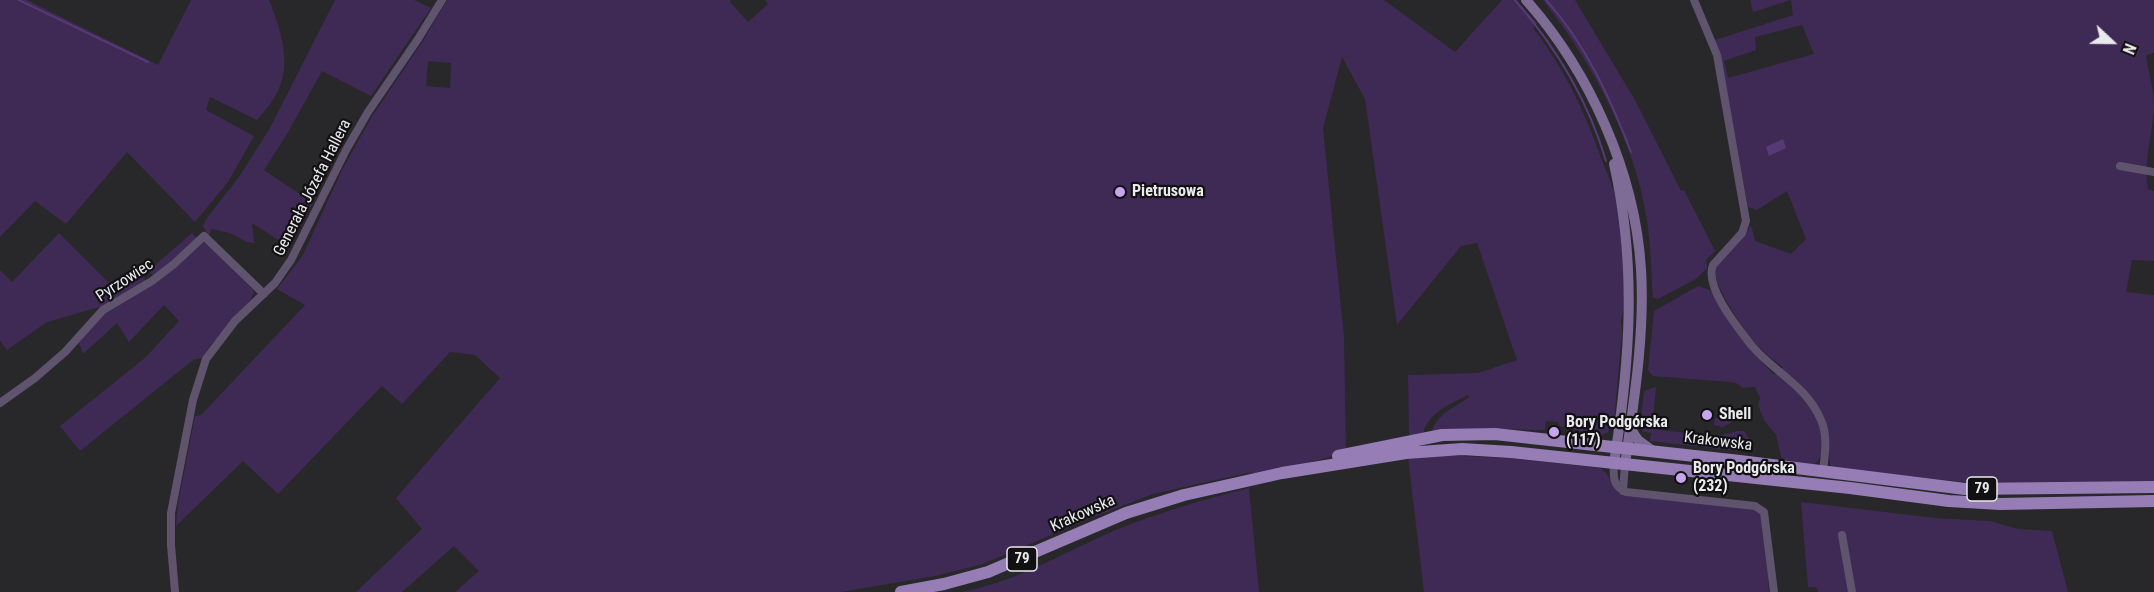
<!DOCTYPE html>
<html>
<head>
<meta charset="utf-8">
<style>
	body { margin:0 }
	#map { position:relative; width:2154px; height:592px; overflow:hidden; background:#28272a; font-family:"Roboto Condensed",sans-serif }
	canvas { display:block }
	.north { position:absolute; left:2082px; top:12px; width:60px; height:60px; -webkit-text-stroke:4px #111012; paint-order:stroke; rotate:112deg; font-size:16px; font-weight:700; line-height:24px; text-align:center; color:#eae9ec }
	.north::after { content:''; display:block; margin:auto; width:21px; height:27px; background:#eae9ec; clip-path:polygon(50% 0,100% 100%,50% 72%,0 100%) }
</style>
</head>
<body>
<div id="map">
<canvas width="2154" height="592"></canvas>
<div class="north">N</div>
</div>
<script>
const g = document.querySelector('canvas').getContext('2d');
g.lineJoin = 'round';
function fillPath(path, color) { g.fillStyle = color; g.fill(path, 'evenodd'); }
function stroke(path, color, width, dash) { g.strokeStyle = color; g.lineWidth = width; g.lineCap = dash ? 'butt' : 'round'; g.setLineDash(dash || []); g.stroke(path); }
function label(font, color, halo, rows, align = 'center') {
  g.font = font + ' "Roboto Condensed",sans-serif'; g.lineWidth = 4.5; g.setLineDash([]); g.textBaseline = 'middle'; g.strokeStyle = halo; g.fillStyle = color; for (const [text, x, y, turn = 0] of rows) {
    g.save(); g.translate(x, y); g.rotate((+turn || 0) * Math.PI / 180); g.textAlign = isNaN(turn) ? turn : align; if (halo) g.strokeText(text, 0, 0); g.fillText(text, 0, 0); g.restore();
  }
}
fillPath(new Path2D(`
	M0,0H27L158,65L191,0H269C279,25 291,59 280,86C275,99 266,110 257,120L210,97L206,110L254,136L228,182L195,222L127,152L66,224L35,201L0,237Z
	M335,0H414L431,8L371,96L322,71L287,134L264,170L313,203L289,247L252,223L254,243L247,242L230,233L211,229L209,237L203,226L206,219L239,177L270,128Z
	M447,0H731L730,2L748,22L768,4L765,0H1384L1455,52L1502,0H1516L1537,23L1533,28C1564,68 1584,110 1601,158C1608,175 1615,192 1619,210C1626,241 1623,275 1625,306L1621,320L1622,332L1614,421L1611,422L1608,432L1600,436L1560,426L1558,422L1546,421L1545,430L1492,429L1432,432C1436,414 1456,407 1469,397L1468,395C1449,405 1430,411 1423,433L1409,438L1408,375L1478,373L1517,360L1477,243L1461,246L1397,325L1365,99L1342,57L1323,128L1344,337L1346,452C1320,459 1272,476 1247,473L1153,494L1086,520L983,564L935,576L841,592H455L479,571L454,546L402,592H356L422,529L396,498L500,378L475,355L450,352L402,404L382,386L278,494L243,461L176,526L178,503L195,416L201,415L305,305L277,289L303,255L342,170L371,118L423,41ZM428,61L451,63L450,88L426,86Z
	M1543,0H1575L1635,100L1681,191L1684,190L1715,251L1706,260L1707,268L1696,279L1658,299L1653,298C1651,272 1651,246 1647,221C1635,140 1592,63 1543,0Z
	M1750,0H2154V53L2146,55C2148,73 2154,88 2154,105C2153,134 2143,161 2148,189L2154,191V261L2132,260L2126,292L2154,295V482L1982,484L1832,468L1830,464L1828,440L1822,439C1821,449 1823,459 1814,464L1782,460L1776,435L1764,420L1758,405L1760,398L1755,387L1743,388L1736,383L1730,382L1653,376L1648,370L1654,311L1698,286L1710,290L1717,297L1750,349L1774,375L1783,367C1774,361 1766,354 1758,346C1747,334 1711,284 1716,269C1719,257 1743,238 1751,225L1755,241L1791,254L1806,239L1787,191L1757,210L1748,207L1720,54L1715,40L1793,15L1791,0L1753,12ZM1802,25L1814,54L1728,78L1724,61L1756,50L1755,37Z
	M59,233L110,284L129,271L133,274H140L145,280L143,284L103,306L47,322L7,350L0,341V270L12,282Z
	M192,233L197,239L154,276L148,271Z
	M205,241L254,291L251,300L210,346L202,358L193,360L80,451L60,426L146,357L179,321L164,305L129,342L117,323L83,354L79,342L106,312L158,282Z
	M1656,387L1652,427L1660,430L1717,436L1738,431H1744L1749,439L1747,447L1737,451L1650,441L1651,433L1644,432L1640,428L1644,391Z
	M1725,417L1731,418L1734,421L1723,427L1714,425L1715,418Z
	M1437,455L1508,458L1600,468C1612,475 1611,491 1625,496L1753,508L1759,512L1764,522L1769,592H1424L1408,457Z
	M1249,488L1259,592H961C1017,582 1066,551 1118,529C1161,512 1205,499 1249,488Z
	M1801,502L1935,518L1990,521L2018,529L2052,531L2068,592H1818L1816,587H1808Z`), '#3f2a56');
fillPath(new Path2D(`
	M1783,139L1786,148L1769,156L1766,147Z`), '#563975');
stroke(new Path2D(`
	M19,0L148,62
	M1515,0C1556,47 1588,100 1606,161
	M1546,0C1586,44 1610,98 1631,152`), '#563975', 2);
stroke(new Path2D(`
	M1694,0L1717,55L1746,221L1742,233L1713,265C1704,287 1738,328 1752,346C1775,373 1806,385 1821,420C1828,436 1825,454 1823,471
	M2120,166L2154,172
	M0,403L35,378L65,352L103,310L152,281L174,264L204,236L264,294
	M1614,463C1613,477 1613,486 1626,492L1755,506L1764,512L1774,592
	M1623,491L1625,464
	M1842,535L1852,592
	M175,592L171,545V513L193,400L206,359L235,321L275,283L291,260L346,150L368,112L418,39L442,0`), '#5f536e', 8);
stroke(new Path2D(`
	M1526,0C1590,72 1635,173 1641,269C1645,333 1634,401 1625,464
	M1630,428L1638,440L1653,451
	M1614,463C1630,361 1637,266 1614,164`), '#7e6b96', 10);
stroke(new Path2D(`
	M1338,456L1442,435L1495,434L1740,461L1965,489L2154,487
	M901,592L944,584L988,572L1126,513L1184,495L1282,473L1406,453L1462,449L1511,452L1850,488L1949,501L2000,504L2154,501`), '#967db5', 12);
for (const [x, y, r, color] of [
	[1120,192,6,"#c7a6f0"],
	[1707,415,6,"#c7a6f0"],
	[1554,432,6,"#c7a6f0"],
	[1681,478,6,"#c7a6f0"]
]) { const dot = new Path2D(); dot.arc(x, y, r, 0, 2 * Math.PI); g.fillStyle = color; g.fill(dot); stroke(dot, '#111012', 2); }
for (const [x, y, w] of [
	[1982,489,30],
	[1022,559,30]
]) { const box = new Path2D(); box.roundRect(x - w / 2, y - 12, w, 24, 4.5); g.fillStyle = '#111012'; g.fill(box); stroke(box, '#eae9ec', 1.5); }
label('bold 15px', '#eae9ec', null, [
	["79",1982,489],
	["79",1022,559]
]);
label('16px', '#eae9ec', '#111012', [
	["Generała Józefa Hallera",313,188,-63],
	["Pyrzowiec",125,281,-33],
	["Krakowska",1718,442,7],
	["Krakowska",1083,514,-24]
]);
label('bold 16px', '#eae9ec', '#111012', [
	["Pietrusowa",1132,192],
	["Shell",1719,415],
	["Bory Podgórska",1566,423],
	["(117)",1566,441],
	["Bory Podgórska",1693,469],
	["(232)",1693,487]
], 'left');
</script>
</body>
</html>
